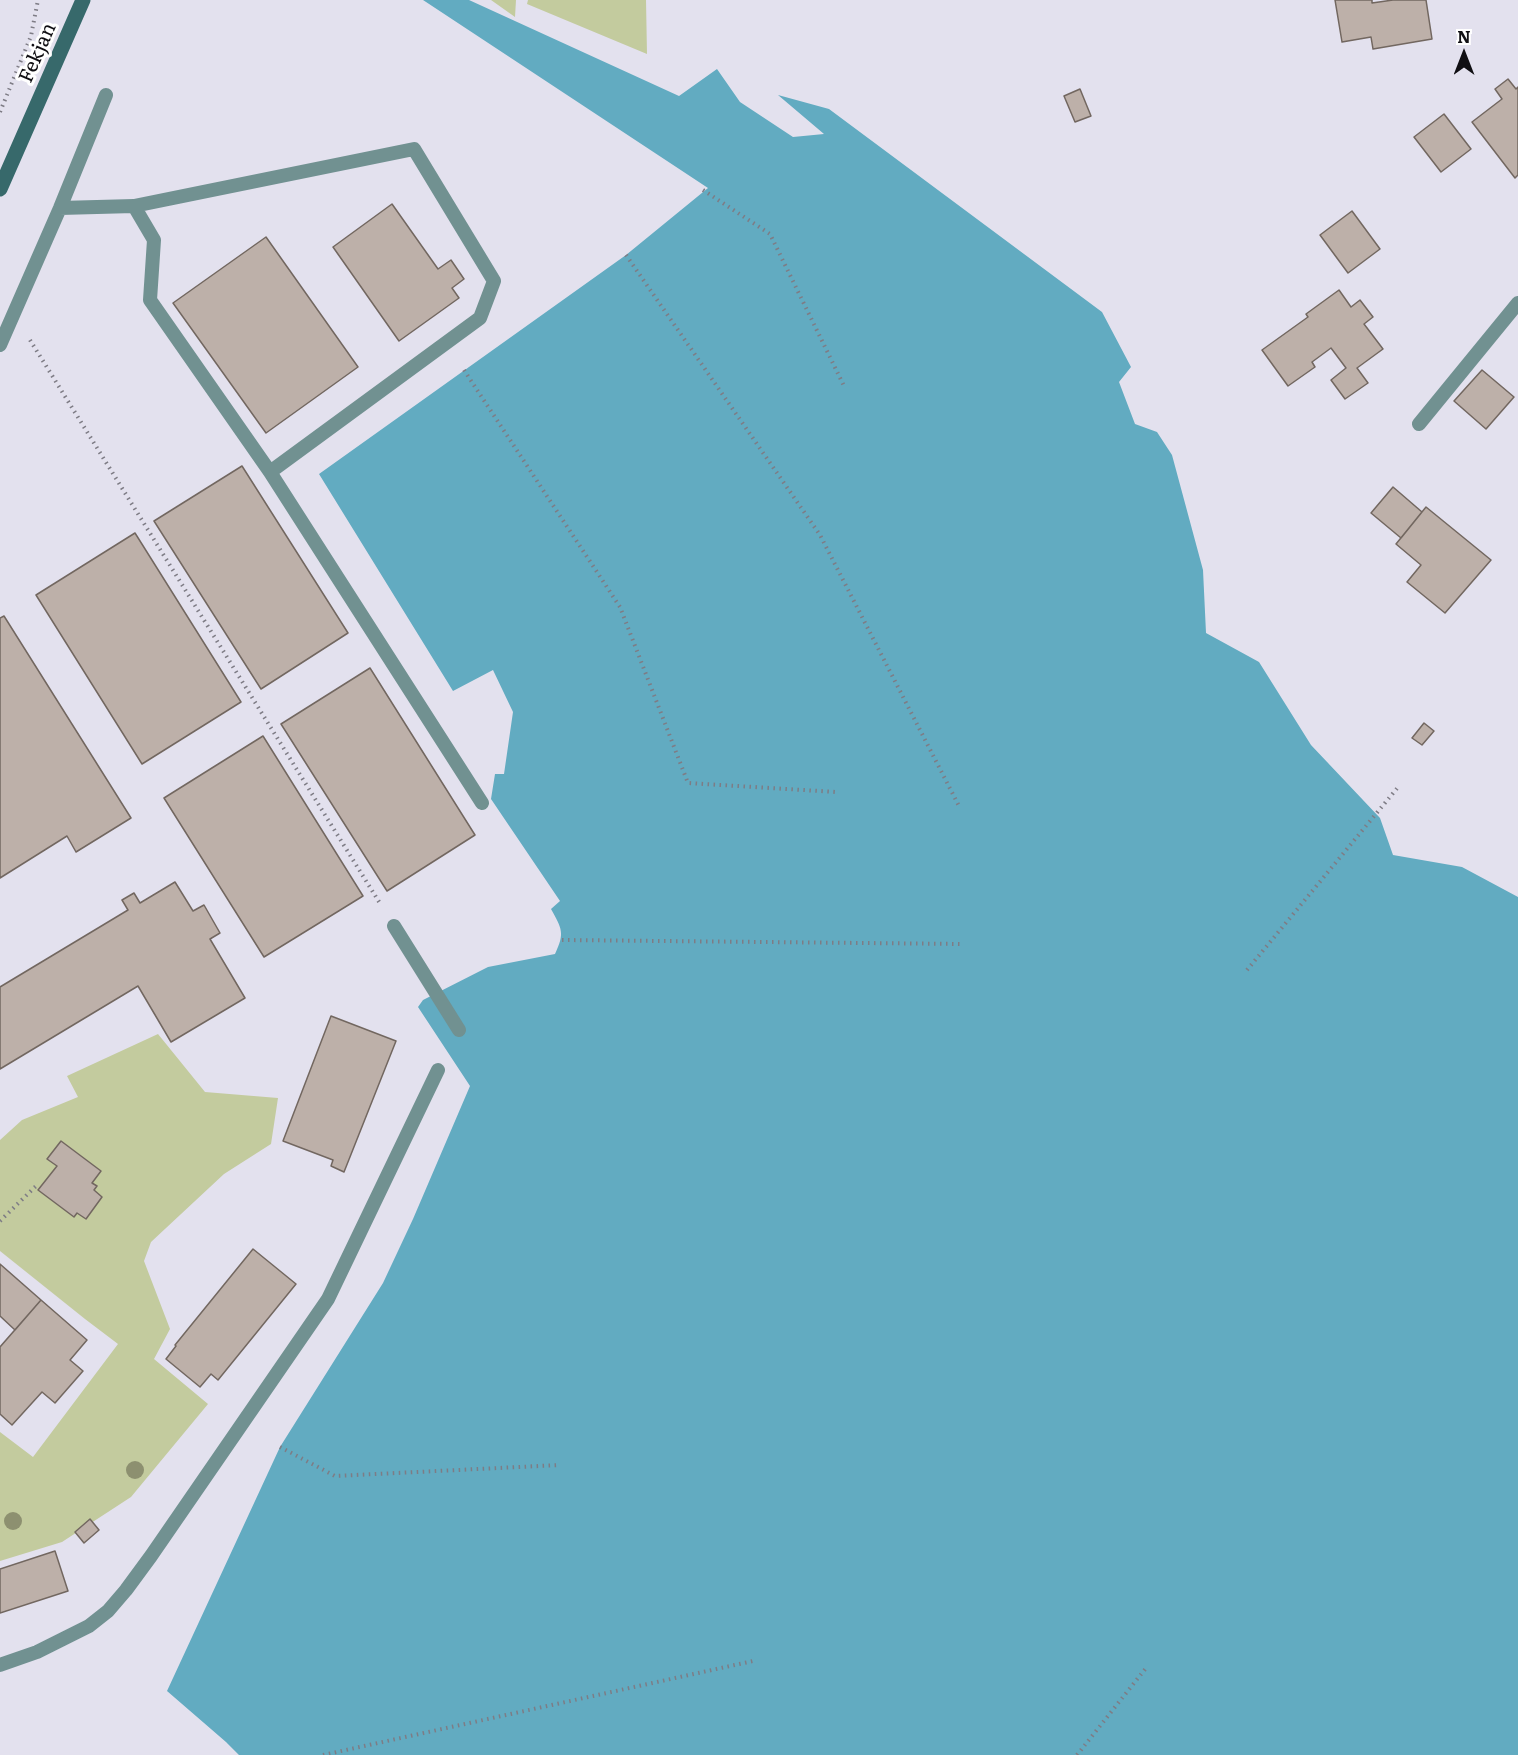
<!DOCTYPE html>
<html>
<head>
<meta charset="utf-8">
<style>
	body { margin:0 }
	#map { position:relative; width:1518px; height:1755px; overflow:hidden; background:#e3e1ee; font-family:Literata,serif }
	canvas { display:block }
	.north { position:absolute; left:1434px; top:24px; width:60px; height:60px; -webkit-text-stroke:4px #fff; paint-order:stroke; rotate:0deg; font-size:16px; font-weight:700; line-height:24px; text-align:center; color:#100f13 }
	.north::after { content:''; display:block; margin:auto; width:21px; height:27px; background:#100f13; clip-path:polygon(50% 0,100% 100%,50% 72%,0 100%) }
</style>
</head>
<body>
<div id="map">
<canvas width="1518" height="1755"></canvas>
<div class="north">N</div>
</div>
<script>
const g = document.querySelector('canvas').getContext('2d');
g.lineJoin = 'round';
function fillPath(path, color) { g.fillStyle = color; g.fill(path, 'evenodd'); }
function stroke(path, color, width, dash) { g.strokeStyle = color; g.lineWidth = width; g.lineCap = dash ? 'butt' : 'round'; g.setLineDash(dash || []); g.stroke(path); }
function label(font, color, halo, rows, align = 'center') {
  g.font = font + ' Literata,serif'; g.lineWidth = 6; g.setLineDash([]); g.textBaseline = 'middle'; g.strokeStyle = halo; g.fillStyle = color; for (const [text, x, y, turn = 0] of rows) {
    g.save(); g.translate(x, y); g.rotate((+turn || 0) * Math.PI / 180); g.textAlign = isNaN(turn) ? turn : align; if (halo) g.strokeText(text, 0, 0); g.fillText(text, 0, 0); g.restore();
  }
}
fillPath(new Path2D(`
	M491,0H516L515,17Z
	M528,0H646L647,54L527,4Z
	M158,1034L205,1092L278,1098L271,1144L224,1174L151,1242L144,1261L170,1329L154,1359L208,1404L131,1497L62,1542L0,1561V1432L33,1457L118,1344L85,1319L0,1251V1140L22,1120L78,1097L67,1076Z`), '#c3cb9e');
fillPath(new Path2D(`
	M423,0H469L679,96L717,69L740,102L793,137L824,134L778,95L829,109L1102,312L1131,367L1119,382L1135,424L1157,432L1172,455L1203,570L1206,633L1259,662L1311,745L1380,818L1393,855L1462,867L1518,897V1755H239L226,1742L167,1691L280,1447L383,1283L413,1219L470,1086L418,1007L423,1000L488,967L555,954C565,933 562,929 551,909L560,901L491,799L495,774H504L513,712L493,670L453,691L319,474L626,255L708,188Z`), '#62abc1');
const building = new Path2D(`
	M1335,0H1372V3L1393,0H1426L1432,39L1373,49L1371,37L1342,42Z
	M1508,79L1516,89L1518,87V175L1515,178L1472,122L1502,99L1495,89Z
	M1080,89L1091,116L1075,122L1064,96Z
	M1444,114L1471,149L1441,172L1414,137Z
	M392,204L438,269L451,260L464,279L452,288L459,298L399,341L333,247Z
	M1352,211L1380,249L1348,273L1320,235Z
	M266,237L358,367L266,433L173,303Z
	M1339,290L1351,307L1360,300L1373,317L1364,324L1383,349L1357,368L1368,383L1345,399L1331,380L1346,368L1331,348L1312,362L1315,367L1288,386L1262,350L1308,317L1306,314Z
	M1482,370L1514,397L1486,429L1454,401Z
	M242,466L348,633L261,689L154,521Z
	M1393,487L1422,512L1401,538L1371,513Z
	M1426,507L1491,560L1445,613L1407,582L1421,565L1396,544Z
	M135,533L241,702L142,764L36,595Z
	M4,616L131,818L76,852L67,836L0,878V618Z
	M370,668L475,835L387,891L281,724Z
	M1424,723L1434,731L1422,745L1412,738Z
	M263,736L363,896L264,957L164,798Z
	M175,882L193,911L204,905L220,933L210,939L245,998L171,1042L138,986L0,1069V987L128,910L122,900L134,893L140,903Z
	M331,1016L396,1041L344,1172L331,1166L333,1160L283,1141Z
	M61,1141L101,1171L92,1183L97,1186L94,1190L102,1197L86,1219L77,1213L74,1217L38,1190L57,1166L47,1159Z
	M253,1249L296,1284L218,1380L211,1374L200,1387L166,1359L176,1346L175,1345Z
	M0,1264L41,1300L15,1330L0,1316Z
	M41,1300L87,1340L70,1360L83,1371L55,1403L42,1392L12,1425L0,1414V1347Z
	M90,1519L99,1530L84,1543L75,1532Z
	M55,1551L68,1591L0,1613V1569Z`);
fillPath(building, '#bdb0a9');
stroke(building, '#726760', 1.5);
stroke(new Path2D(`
	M0,112L31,36L38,0
	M703,190L770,234L844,386
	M626,255L820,535L959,806
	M30,340L381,905
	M464,370L620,607L688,783L836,792
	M562,940L963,944
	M1247,970L1399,786
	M0,1221L36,1186
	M280,1447L335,1476L560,1465
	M323,1755L753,1661
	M1077,1755L1146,1668`), '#7e7c85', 4, [1.5, 4.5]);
stroke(new Path2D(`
	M60,208L134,206L414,149L494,281L480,318L270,472L150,300L154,240L134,206
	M0,345L60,208L106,95
	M1419,424L1518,303
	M270,472L482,803
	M394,926L459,1030
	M0,1665L37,1652L89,1626L108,1611L126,1590L151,1556L328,1299L438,1070`), '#719191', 14);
stroke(new Path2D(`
	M0,189L83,0`), '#37696b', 15);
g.fillStyle = '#8d9070';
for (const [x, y] of [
	[135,1470],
	[13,1521]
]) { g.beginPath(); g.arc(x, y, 9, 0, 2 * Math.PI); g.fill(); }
label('20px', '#100f13', '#fff', [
	["Fekjan",38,53,-66]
]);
</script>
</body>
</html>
